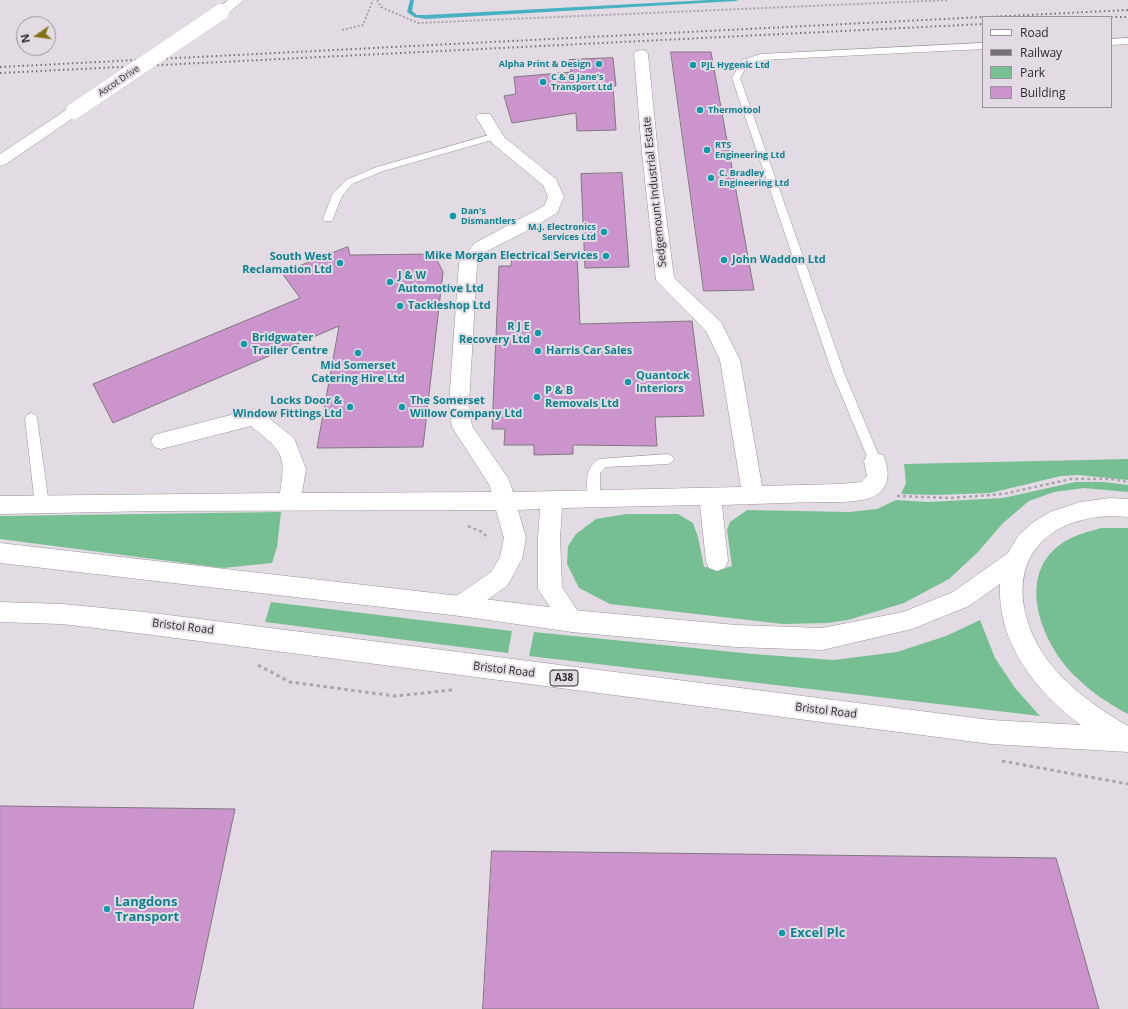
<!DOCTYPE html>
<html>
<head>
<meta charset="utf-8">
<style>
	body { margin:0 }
	#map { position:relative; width:1128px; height:1009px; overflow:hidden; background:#e3dbe3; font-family:"Open Sans",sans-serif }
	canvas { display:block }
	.legend { position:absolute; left:982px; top:16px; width:130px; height:92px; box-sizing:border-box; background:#e3dbe3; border:1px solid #9a949a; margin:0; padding:5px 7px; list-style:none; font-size:12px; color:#2d2a2d }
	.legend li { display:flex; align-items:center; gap:8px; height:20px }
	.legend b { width:20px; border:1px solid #9a949a }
	.north { position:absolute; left:16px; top:16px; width:40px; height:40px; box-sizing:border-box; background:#e3dbe3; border:1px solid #9a949a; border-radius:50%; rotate:257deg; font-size:11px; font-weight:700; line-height:16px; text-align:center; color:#2d2a2d }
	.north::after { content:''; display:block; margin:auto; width:14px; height:18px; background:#857417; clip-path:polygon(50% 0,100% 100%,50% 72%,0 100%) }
</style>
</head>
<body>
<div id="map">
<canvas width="1128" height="1009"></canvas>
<ul class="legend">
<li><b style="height:5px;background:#fff"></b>Road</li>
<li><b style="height:5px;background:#777277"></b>Railway</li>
<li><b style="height:11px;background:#76bf92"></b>Park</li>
<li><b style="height:11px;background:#cb94cc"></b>Building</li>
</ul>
<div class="north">N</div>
</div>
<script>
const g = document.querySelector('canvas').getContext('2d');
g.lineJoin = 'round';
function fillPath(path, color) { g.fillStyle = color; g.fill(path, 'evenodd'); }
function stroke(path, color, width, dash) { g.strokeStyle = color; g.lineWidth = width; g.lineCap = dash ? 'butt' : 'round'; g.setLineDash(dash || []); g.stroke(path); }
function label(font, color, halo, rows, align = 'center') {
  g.font = font + ' "Open Sans",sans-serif'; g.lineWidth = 4; g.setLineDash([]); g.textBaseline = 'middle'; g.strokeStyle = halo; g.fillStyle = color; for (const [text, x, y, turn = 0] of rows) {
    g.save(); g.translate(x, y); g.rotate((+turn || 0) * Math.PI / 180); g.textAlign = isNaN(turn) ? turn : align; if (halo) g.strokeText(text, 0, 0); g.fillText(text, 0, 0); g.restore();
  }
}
fillPath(new Path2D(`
	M1128,459V480L1078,475L1061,476L990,493L936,495L901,494L906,483L904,464Z
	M1075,482H1104L1128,485V492L1084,488L1054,492L1029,501L1003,523L978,552L949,579L904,603L848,620L827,623L783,624L610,604L579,588L567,564L568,546L576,534L596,519L627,514H678L693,523L698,537L704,567L725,568L732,566L727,530L730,522L747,510L849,512L877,509L896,500L928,502L1003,498Z
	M281,512L277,547L272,563L223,568L0,539V516Z
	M1101,528H1128V714C1109,704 1091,692 1076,677C1042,645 1013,574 1064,542C1075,535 1087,532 1101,528Z
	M271,602L512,631L508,653L265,622Z
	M980,620L995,658L1015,688L1040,716L529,656L534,632L753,654L834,660L897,652L946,636Z`), '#76bf92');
fillPath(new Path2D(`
	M410,0H414L412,11L417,15H426L709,0H738L736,1L426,19L414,17L407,12Z`), '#46b2c1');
const building = new Path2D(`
	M671,52H711L754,290L704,291Z
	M613,58L616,86H613L616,130L577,131L576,113L512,123L504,96L516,94L514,77L571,72L569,60Z
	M622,173L629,267L585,268L581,174Z
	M348,247L350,255L434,254L443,272L423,447L317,448L339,326L113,423L93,384L300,298L282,273Z
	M577,252L580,324L692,321L704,416L655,417L657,446L573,445V454L534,455V445H504L505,429H492L499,266H511L512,253Z
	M0,806L235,809L193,1009H0Z
	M492,851L1056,858L1099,1009H483Z`);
fillPath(building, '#cb94cc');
stroke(building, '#7f787f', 1);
const lane = new Path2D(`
	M1128,38V44L1111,45V39Z
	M983,43V49L762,60L748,64L740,78L845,375L881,461L879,464L875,466L871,464L869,461L833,375L732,78L742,60L761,54Z
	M496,133L499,134V138L383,171L352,184L342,196L332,221H324L323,219L332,195L346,180L377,167Z
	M31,413L35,415L37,418L49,505L47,509L42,510L37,509L35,505L25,418L27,415Z
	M668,454L672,456L674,459L672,462L668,464L606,467L600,473V499L599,503L594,504L589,503L588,499C587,484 584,468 599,459Z`);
const street = new Path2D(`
	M228,0H244L226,15H216L214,12Z
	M641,50L646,51L648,54L658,153L674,278L721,322L740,360L762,486L840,484L861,482L867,476L864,461L867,455L875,453L883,455C890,470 891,488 873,497C859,503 832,502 816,502C784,503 753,504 722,505L728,561L725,568L717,571L709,568L706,561L700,505L562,508L560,538L562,587L584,621L580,628L572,632L564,628L538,589V538L540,509L518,510L526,538L522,559L507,586L468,613L460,616L452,613L448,606L452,599L491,572L500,557L504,538L496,510L155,511L0,514V496L280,493C287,452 281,451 251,426L161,449L154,447L151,441L154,435L161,433L254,409L261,412L294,438L306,469L302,493L491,492L490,486L452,427L449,404L459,263L475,243L544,206L548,197L543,185L492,143L476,117L478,114H490L504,137L556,179L564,197L557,213L525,232L487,251L477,264L469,404L472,426L508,478L513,492L741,487L720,360L706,331L656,280L642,153L634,54L636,51Z
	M74,106L79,108L82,111L79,114L6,164L0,166V154L69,108Z`);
const primary = new Path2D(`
	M1110,498L1128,499V517C1070,511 1013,540 1024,607C1027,622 1032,636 1040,649C1061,683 1094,706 1128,726V752L991,744L145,634L62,624L0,622V602L62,604L145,612L991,720L1081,725C1036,692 997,643 1000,584L969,606L912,629L822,650L736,647L572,632L460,616L0,563V543L460,596L572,610L736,625L822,628L903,612L953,592L1008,553L1018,536L1032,523L1050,512L1080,502Z`);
stroke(lane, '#9a939a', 1);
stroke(street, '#9a939a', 1);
stroke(primary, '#9a939a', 1);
stroke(new Path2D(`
	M377,0L381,7L418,23L949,0
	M342,30L363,25L373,0`), '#aba4ab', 2, [2, 2]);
stroke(new Path2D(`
	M897,496L951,498L1003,494L1071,479H1111L1128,482
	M468,526L482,532L487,537`), '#aba4ab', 2.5, [3, 3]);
stroke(new Path2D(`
	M258,665L290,682L395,696L452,690
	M1002,761L1128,784`), '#aba4ab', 3, [3.5, 3.5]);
fillPath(lane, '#fff');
fillPath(street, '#fff');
fillPath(primary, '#fff');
stroke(new Path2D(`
	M987,17L1128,10
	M1111,17H1128
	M0,67L983,17
	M0,73L983,24`), '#777277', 2, [1.5, 3]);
const streetBridge = new Path2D(`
	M74,111L221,12`);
stroke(streetBridge, '#9a939a', 16, []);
stroke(streetBridge, '#fff', 16);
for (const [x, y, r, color] of [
	[599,64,4,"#0f9aa8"],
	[693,65,4,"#0f9aa8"],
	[543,82,4,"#0f9aa8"],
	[700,110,4,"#0f9aa8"],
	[707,150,4,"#0f9aa8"],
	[711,178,4,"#0f9aa8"],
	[453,216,4,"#0f9aa8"],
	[604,232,4,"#0f9aa8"],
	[606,256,4,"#0f9aa8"],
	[724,260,4,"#0f9aa8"],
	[340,263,4,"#0f9aa8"],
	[390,282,4,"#0f9aa8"],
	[400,306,4,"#0f9aa8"],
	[538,333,4,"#0f9aa8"],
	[244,344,4,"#0f9aa8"],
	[538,351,4,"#0f9aa8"],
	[358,353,4,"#0f9aa8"],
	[628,382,4,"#0f9aa8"],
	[537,397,4,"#0f9aa8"],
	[350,407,4,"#0f9aa8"],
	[402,407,4,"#0f9aa8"],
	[107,909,4,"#0f9aa8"],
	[782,933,4,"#0f9aa8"]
]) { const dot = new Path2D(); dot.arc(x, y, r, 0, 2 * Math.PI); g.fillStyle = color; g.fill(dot); stroke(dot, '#e3dbe3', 1.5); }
label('bold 9px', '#0d838f', '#e3dbe3', [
	["Alpha Print & Design",591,64,"right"],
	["PJL Hygenic Ltd",701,65],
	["C & G Jane's",551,77],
	["Transport Ltd",551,87],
	["Thermotool",708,110],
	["RTS",715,145],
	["Engineering Ltd",715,155],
	["C. Bradley",719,173],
	["Engineering Ltd",719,183],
	["Dan's",461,211],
	["Dismantlers",461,221],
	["M.J. Electronics",596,227,"right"],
	["Services Ltd",596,237,"right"]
], 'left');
label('9px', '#2d2a2d', '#e3dbe3', [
	["Ascot Drive",119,81,-34]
]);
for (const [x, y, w] of [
	[564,678,28]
]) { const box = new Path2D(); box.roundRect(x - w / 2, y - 8, w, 16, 3); g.fillStyle = '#e3dbe3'; g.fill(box); stroke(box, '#2d2a2d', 1); }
label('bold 10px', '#2d2a2d', null, [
	["A38",564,678]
]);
label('11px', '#2d2a2d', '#e3dbe3', [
	["Sedgemount Industrial Estate",655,192,-96],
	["Bristol Road",183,627,7],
	["Bristol Road",504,670,7],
	["Bristol Road",826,711,7]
]);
label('bold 11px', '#0d838f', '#e3dbe3', [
	["Mike Morgan Electrical Services",598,256,"right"],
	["South West",332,257,"right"],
	["Reclamation Ltd",332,270,"right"],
	["John Waddon Ltd",732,260],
	["J & W",398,276],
	["Automotive Ltd",398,289],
	["Tackleshop Ltd",408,306],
	["R J E",530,327,"right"],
	["Recovery Ltd",530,340,"right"],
	["Bridgwater",252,338],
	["Trailer Centre",252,351],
	["Harris Car Sales",546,351],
	["Mid Somerset",358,366,"center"],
	["Catering Hire Ltd",358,379,"center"],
	["Quantock",636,376],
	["Interiors",636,389],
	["P & B",545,391],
	["Removals Ltd",545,404],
	["Locks Door &",342,401,"right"],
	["Window Fittings Ltd",342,414,"right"],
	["The Somerset",410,401],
	["Willow Company Ltd",410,414]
], 'left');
label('bold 13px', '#0d838f', '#e3dbe3', [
	["Langdons",115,902],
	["Transport",115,917],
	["Excel Plc",790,933]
], 'left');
</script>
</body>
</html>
